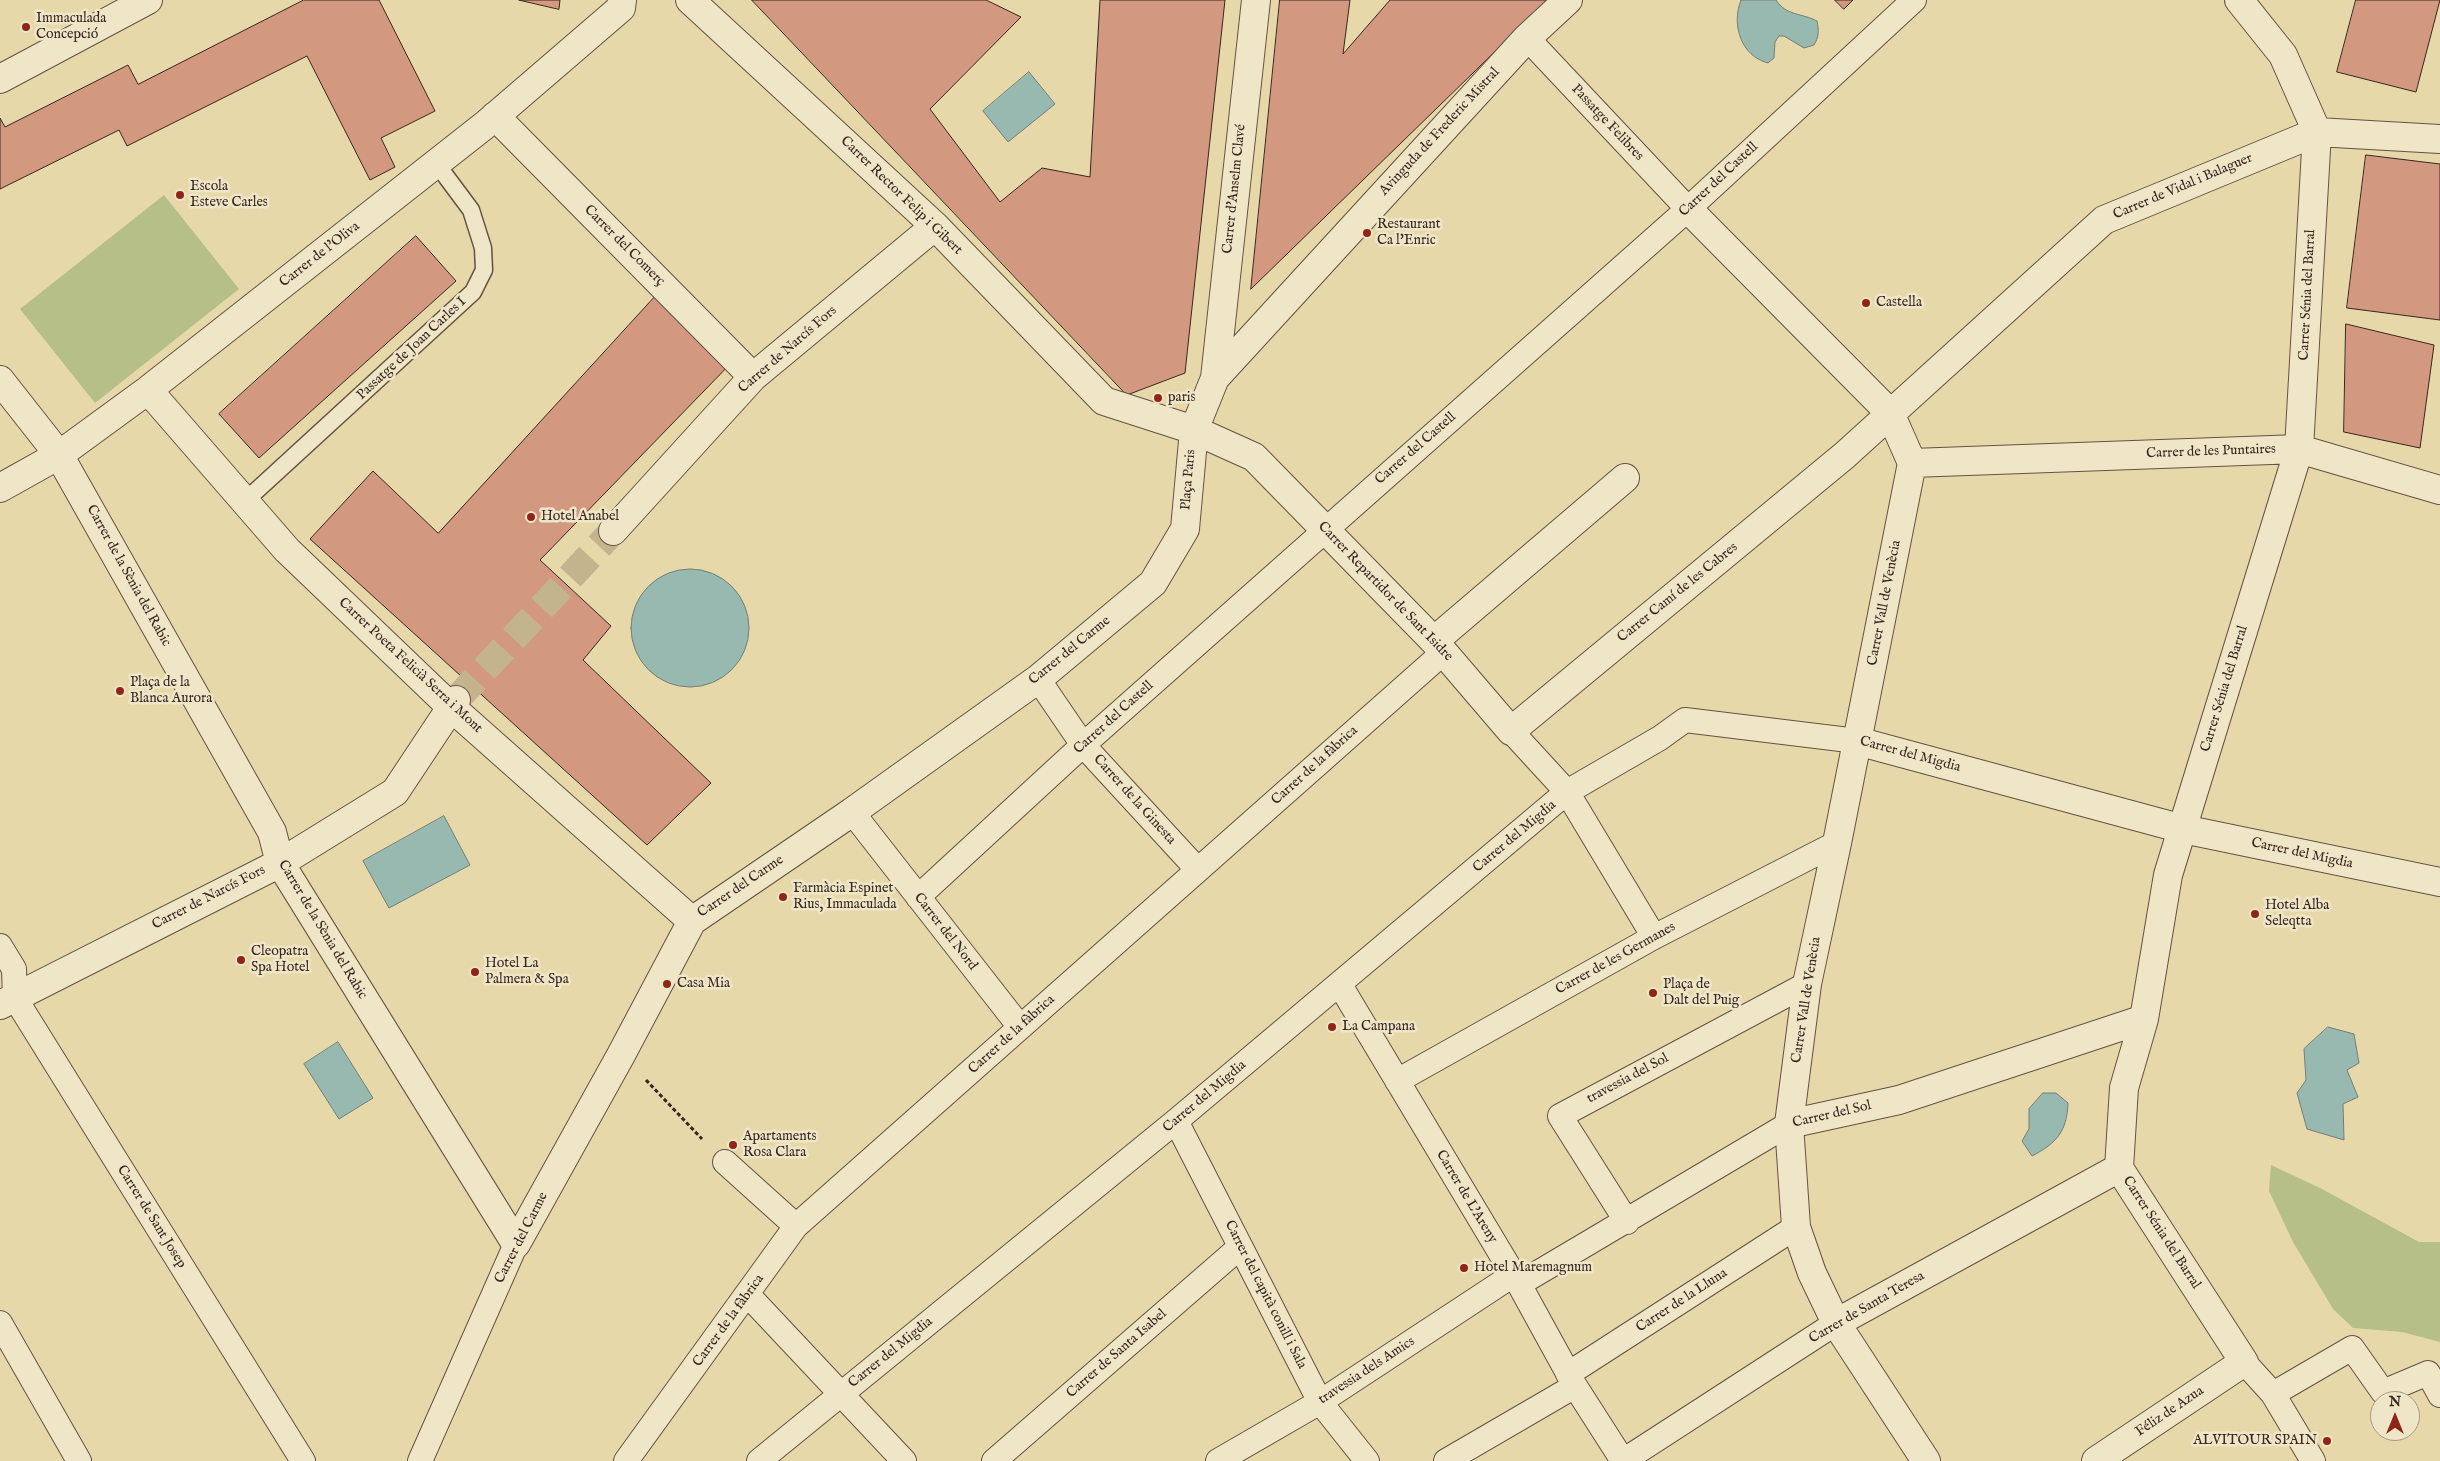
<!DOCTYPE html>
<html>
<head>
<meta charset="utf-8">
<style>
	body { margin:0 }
	#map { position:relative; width:2440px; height:1461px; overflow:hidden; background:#e7d8aa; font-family:"IM FELL English",serif }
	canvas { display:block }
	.north { position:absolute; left:2370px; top:1391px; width:50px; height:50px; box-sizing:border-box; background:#efe6c8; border:1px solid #a69985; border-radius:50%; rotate:0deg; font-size:14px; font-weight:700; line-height:20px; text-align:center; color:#392620 }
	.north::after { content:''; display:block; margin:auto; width:18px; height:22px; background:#8f2418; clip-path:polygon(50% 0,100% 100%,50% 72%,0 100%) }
</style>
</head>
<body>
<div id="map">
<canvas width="2440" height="1461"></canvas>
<div class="north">N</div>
</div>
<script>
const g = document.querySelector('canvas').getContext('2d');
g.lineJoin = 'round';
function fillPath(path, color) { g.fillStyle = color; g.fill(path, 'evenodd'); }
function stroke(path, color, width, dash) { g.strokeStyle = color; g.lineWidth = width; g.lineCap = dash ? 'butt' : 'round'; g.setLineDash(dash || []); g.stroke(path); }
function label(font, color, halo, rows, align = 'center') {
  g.font = font + ' "IM FELL English",serif'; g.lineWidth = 5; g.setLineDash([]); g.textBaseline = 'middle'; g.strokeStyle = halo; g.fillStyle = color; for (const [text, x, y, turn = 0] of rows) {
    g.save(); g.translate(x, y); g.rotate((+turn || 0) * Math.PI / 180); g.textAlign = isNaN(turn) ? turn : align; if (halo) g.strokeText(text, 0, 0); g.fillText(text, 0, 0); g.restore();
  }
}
fillPath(new Path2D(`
	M164,195L239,289L95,403L20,309Z
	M2271,1165L2322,1189L2419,1242H2440V1342L2402,1332L2353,1328L2333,1309L2293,1242L2269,1191Z`), '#b6bf88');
const water = new Path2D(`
	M1741,0H1776C1786,16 1802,13 1817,21C1819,30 1819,37 1814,45L1804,48L1784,36H1779L1775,42L1774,58L1768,63C1741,56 1731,25 1741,0Z
	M1029,72L1055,104L1008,142L983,111Z
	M631 628a59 59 0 1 1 118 0a59 59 0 1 1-118 0Z
	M444,816L470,865L389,908L363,861Z
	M2328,1027L2354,1034L2359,1063L2347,1070L2358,1097L2343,1104L2344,1140L2307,1129L2297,1093L2306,1080L2304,1049Z
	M338,1042L373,1098L339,1119L304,1064Z
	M2043,1093H2056L2068,1103C2067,1131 2057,1143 2032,1156L2022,1141L2029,1129V1109Z`);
fillPath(water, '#98b9b0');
stroke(water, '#727e76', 1);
const building = new Path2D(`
	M304,0H379L435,111L381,138L395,167L370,180L307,56L127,146L119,130L0,189V118L5,127L128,65L138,84Z
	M519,0H560L559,9Z
	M752,0H986L1021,17L930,109L1000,202L1042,168L1090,177L1100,0H1225L1185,373L1127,395Z
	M1280,0H1350L1343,54L1390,0H1548L1251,289Z
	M1835,0H1853L1844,9Z
	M2356,0H2440L2416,92L2337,72Z
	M2366,155L2440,164V320L2347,308Z
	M416,236L456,281L259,458L219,414Z
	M663,288L735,359L540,560L611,626L583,660L711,783L647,845L310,539L373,471L438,533Z
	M2346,324L2434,345L2420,448L2344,432Z`);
fillPath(building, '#d29980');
stroke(building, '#392620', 1);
stroke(new Path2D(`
	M456,700L613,531`), '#c4b48e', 28, [28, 14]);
const service = new Path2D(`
	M244,502L473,292L484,270L483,248L471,210L436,163`);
const pedestrian = new Path2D(`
	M1527,38L1688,209
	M1038,679L1083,745L1198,870
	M1511,731L1567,792L1654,937
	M852,812L1020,1027
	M918,897L1083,745L1688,209L1914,0
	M0,946L14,969L15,998L303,1461
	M1340,985L1519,1284L1575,1386L1623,1461
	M1397,1081L1654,937L1837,843
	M1176,1121L1320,1402L1367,1461
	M725,1162L796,1226
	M1627,1222L1560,1116L1807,984
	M1519,1284L1789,1124
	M748,1295L904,1461
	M0,1323L79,1461
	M2244,1362L2273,1394L2313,1461
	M1568,1374L1796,1227
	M2273,1394L2352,1348L2383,1392L2428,1373L2440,1395
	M420,1461L516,1244
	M626,1461L796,1226L1444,652
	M759,1461L1176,1121L1567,792L1660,738L1685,720L1857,741
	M994,1461L1240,1247
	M1218,1461L1320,1402L1513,1275
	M1446,1461L1575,1386
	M1623,1461L1836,1323`);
const minor = new Path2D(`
	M690,0L935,226L1104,401L1194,430L1254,457L1434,641L1511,731L1845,455L2104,220L2317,132L2440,139
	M0,79L148,0
	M495,116L753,377
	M1688,209L1890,413L1912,463L1837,843L1807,984L1789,1124L1796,1227L1812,1273L1836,1323L1926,1461
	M1215,378L1527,38L1568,0
	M0,380L59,455L272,832L280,863L516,1244L621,1055L692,921L852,812L1038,679L1153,583L1185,529L1194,430L1215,378L1256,0
	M148,390L287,550L451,707L692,921
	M1912,463L2299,449L2440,490
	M0,488L59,455L148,390L485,125L621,8L622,0
	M613,531L753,377L935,226
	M1434,641L1625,478
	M1857,741L2183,829L2440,882
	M0,1005L280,863L395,792L456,700
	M1789,1124L1899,1100L2144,1019
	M1836,1323L2119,1168
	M2096,1461L2244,1362L2119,1168L2124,1088L2144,1019L2168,875L2299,449L2317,132L2283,55L2239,0`);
stroke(service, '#645242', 19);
stroke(pedestrian, '#645242', 26);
stroke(minor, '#645242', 30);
stroke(new Path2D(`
	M646,1080L702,1139`), '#392620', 3, [4, 2.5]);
stroke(service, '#efe6c8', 16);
stroke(pedestrian, '#efe6c8', 24);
stroke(minor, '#efe6c8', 28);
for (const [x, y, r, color] of [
	[26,27,5,"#8f2418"],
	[180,195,5,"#8f2418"],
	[1367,233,5,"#8f2418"],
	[1866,303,5,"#8f2418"],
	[1158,398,5,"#8f2418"],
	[531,517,5,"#8f2418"],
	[120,691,5,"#8f2418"],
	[783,897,5,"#8f2418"],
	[2255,914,5,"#8f2418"],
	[241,960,5,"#8f2418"],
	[475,972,5,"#8f2418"],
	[667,984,5,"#8f2418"],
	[1653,993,5,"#8f2418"],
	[1332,1027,5,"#8f2418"],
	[733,1145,5,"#8f2418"],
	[1464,1268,5,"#8f2418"],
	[2327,1441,5,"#8f2418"]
]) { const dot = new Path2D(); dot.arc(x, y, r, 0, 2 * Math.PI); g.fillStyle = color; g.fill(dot); stroke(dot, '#efe6c8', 2); }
label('14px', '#392620', '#efe6c8', [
	["Immaculada",36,19],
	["Concepció",36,35],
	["Escola",190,187],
	["Esteve Carles",190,203],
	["Restaurant",1377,225],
	["Ca l'Enric",1377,241],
	["Castella",1876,303],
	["paris",1168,398],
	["Hotel Anabel",541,517],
	["Plaça de la",130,683],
	["Blanca Aurora",130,699],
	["Farmàcia Espinet",793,889],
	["Rius, Immaculada",793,905],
	["Hotel Alba",2265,906],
	["Seleqtta",2265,922],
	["Cleopatra",251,952],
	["Spa Hotel",251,968],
	["Hotel La",485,964],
	["Palmera & Spa",485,980],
	["Casa Mia",677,984],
	["Plaça de",1663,985],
	["Dalt del Puig",1663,1001],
	["La Campana",1342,1027],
	["Apartaments",743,1137],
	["Rosa Clara",743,1153],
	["Hotel Maremagnum",1474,1268],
	["ALVITOUR SPAIN",2317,1441,"right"]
], 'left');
label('14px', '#392620', '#efe6c8', [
	["Passatge Felibres",1607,123,47],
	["Avinguda de Frederic Mistral",1440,132,-47],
	["Carrer del Castell",1719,180,-43],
	["Carrer de Vidal i Balaguer",2183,187,-23],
	["Carrer d'Anselm Clavé",1235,189,-84],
	["Carrer Rector Felip i Gibert",901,196,44],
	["Carrer del Comerç",624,246,45],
	["Carrer de l'Oliva",320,255,-38],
	["Carrer Sénia del Barral",2308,295,-87],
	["Passatge de Joan Carles I",412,349,-43],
	["Carrer de Narcís Fors",788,350,-41],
	["Carrer del Castell",1416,449,-41],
	["Carrer de les Puntaires",2211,452,-2],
	["Plaça Paris",1189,480,-85],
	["Carrer de la Sènia del Rabic",128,576,61],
	["Carrer Repartidor de Sant Isidre",1385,592,46],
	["Carrer Camí de les Cabres",1678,593,-39],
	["Carrer Vall de Venècia",1885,603,-79],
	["Carrer del Carme",1070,651,-39],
	["Carrer Poeta Felicià Serra i Mont",410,666,43],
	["Carrer Sénia del Barral",2225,689,-73],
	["Carrer del Castell",1114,718,-42],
	["Carrer del Migdia",1910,755,15],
	["Carrer de la fàbrica",1315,766,-42],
	["Carrer de la Ginesta",1134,800,48],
	["Carrer del Migdia",1515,837,-40],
	["Carrer del Migdia",2302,854,12],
	["Carrer del Carme",741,887,-34],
	["Carrer de Narcís Fors",209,898,-27],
	["Carrer de la Sènia del Rabic",322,930,59],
	["Carrer del Nord",945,932,52],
	["Carrer de les Germanes",1616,959,-29],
	["Carrer Vall de Venècia",1807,1000,-81],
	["Carrer de la fàbrica",1012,1035,-42],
	["travessia del Sol",1628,1079,-28],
	["Carrer del Migdia",1205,1097,-40],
	["Carrer del Sol",1832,1115,-13],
	["Carrer de L'Areny",1466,1197,59],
	["Carrer de Sant Josep",151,1217,58],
	["Carrer Sénia del Barral",2161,1233,57],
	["Carrer del Carme",522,1238,-63],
	["Carrer del capità conill i Sala",1265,1295,63],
	["Carrer de la Lluna",1682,1301,-33],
	["Carrer de Santa Teresa",1867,1308,-30],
	["Carrer de la fàbrica",729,1321,-54],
	["Carrer del Migdia",891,1353,-39],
	["Carrer de Santa Isabel",1117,1354,-41],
	["travessia dels Amics",1367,1371,-33],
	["Féliz de Azua",2170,1412,-34]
]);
</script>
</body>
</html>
